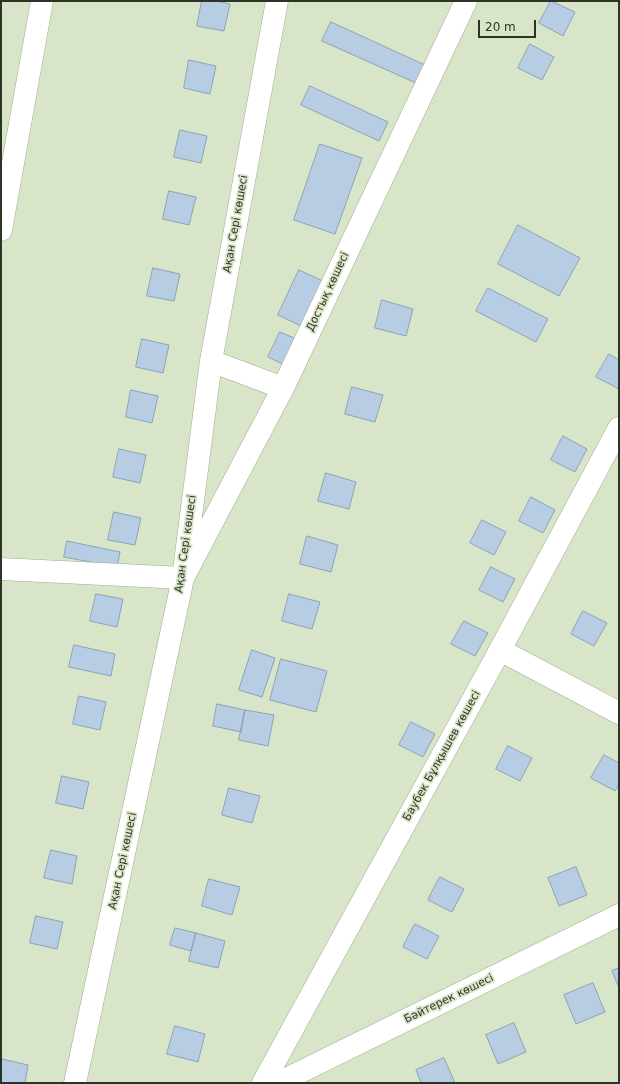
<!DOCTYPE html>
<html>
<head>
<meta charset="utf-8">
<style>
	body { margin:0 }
	#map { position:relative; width:620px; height:1084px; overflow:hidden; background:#d9e5c8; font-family:"DejaVu Sans",sans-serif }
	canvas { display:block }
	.frame { position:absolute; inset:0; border:2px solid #2e3328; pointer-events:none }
	.scale { position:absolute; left:478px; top:20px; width:58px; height:18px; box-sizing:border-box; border:2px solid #2e3328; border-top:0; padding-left:5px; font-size:12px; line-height:14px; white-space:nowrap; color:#2e3328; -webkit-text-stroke:3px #d9e5c8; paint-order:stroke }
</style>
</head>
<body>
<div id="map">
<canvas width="620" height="1084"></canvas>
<div class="frame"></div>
<div class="scale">20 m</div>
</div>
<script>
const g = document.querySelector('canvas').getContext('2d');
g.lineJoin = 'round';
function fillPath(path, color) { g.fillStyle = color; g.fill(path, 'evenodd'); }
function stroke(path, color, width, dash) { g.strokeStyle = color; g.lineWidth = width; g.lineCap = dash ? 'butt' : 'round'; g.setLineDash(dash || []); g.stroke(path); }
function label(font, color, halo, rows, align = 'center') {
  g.font = font + ' "DejaVu Sans",sans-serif'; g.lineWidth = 3.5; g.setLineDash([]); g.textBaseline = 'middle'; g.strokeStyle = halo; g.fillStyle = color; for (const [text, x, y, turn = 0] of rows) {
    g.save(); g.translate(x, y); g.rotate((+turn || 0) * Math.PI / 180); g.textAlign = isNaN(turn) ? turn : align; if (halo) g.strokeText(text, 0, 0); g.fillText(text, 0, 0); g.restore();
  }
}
const building = new Path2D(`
	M202,1H217L230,4L224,31L197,26Z
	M551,1L575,12L563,36L539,23Z
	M331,22L425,65L416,83L322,41Z
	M530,44L554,57L542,80L518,68Z
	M189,60L216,66L210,94L184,88Z
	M310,86L388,122L379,141L301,105Z
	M180,130L207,136L201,163L174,157Z
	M320,144L362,158L335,234L294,220Z
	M169,191L196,197L189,225L163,219Z
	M518,225L580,258L559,296L498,264Z
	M153,268L180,274L174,301L147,296Z
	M299,270L325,282L303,327L278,315Z
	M488,288L548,319L536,342L476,311Z
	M382,300L413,309L406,336L375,328Z
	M280,332L301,341L289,367L268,357Z
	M142,339L169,345L163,373L136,367Z
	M609,354L619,360V389L596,377Z
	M352,387L383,395L375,422L345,414Z
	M131,390L158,396L152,423L126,417Z
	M563,436L587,449L575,472L551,460Z
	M119,449L146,455L140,483L113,477Z
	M326,473L356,482L349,509L318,501Z
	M531,497L555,510L543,533L519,521Z
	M114,512L141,518L135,545L108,540Z
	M482,520L506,532L494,555L470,543Z
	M307,536L338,545L331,572L300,564Z
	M67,541L120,552L117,567L64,557Z
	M491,567L515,579L503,602L479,590Z
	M96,594L123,599L117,627L90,621Z
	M289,594L320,602L312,629L282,621Z
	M583,611L607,623L594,646L571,634Z
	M464,621L488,633L475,656L451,644Z
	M74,645L115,654L111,676L69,667Z
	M252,650L275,658L262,697L239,690Z
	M281,659L327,671L316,712L270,700Z
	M79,696L106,702L100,730L73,724Z
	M217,704L245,710L241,732L213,726Z
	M245,710L274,715L268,746L239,740Z
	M411,722L435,734L423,757L399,745Z
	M508,746L532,758L520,781L496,769Z
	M604,755L619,763V784L615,791L591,778Z
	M62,776L89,782L83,809L56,803Z
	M229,788L260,796L252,823L222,815Z
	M51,850L77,856L72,884L44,878Z
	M576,867L587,895L559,906L548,878Z
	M440,877L464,889L452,912L428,900Z
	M209,879L240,887L232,915L202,906Z
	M36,916L63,922L57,949L30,943Z
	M415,924L439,936L427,959L403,947Z
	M175,928L196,933L191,951L170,945Z
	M196,933L225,941L218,968L189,961Z
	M619,968V988L612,971Z
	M593,983L605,1012L576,1024L564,995Z
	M514,1023L526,1052L498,1064L486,1035Z
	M175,1026L205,1034L198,1062L167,1054Z
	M444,1058L455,1083H421L416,1070Z
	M2,1059L28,1065L25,1083H1Z`);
fillPath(building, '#b6cde4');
stroke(building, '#8ba2b7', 1);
const minor = new Path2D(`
	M1,230L42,1
	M211,361L283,388
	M1,569L183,578L283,388L466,1
	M500,650L619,713
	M75,1083L183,578L211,361L277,1
	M263,1083L500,650L619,428
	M278,1083L619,915`);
stroke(minor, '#a0ac90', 23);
stroke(minor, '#fff', 22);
label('11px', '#2e3328', '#d9e5c8', [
	["Ақан Сері көшесі",236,224,-80],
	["Достық көшесі",328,292,-65],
	["Ақан Сері көшесі",186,544,-82],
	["Баубек Бұлқышев көшесі",442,756,-61],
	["Ақан Сері көшесі",123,861,-78],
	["Бәйтерек көшесі",449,999,-26]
]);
</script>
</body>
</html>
